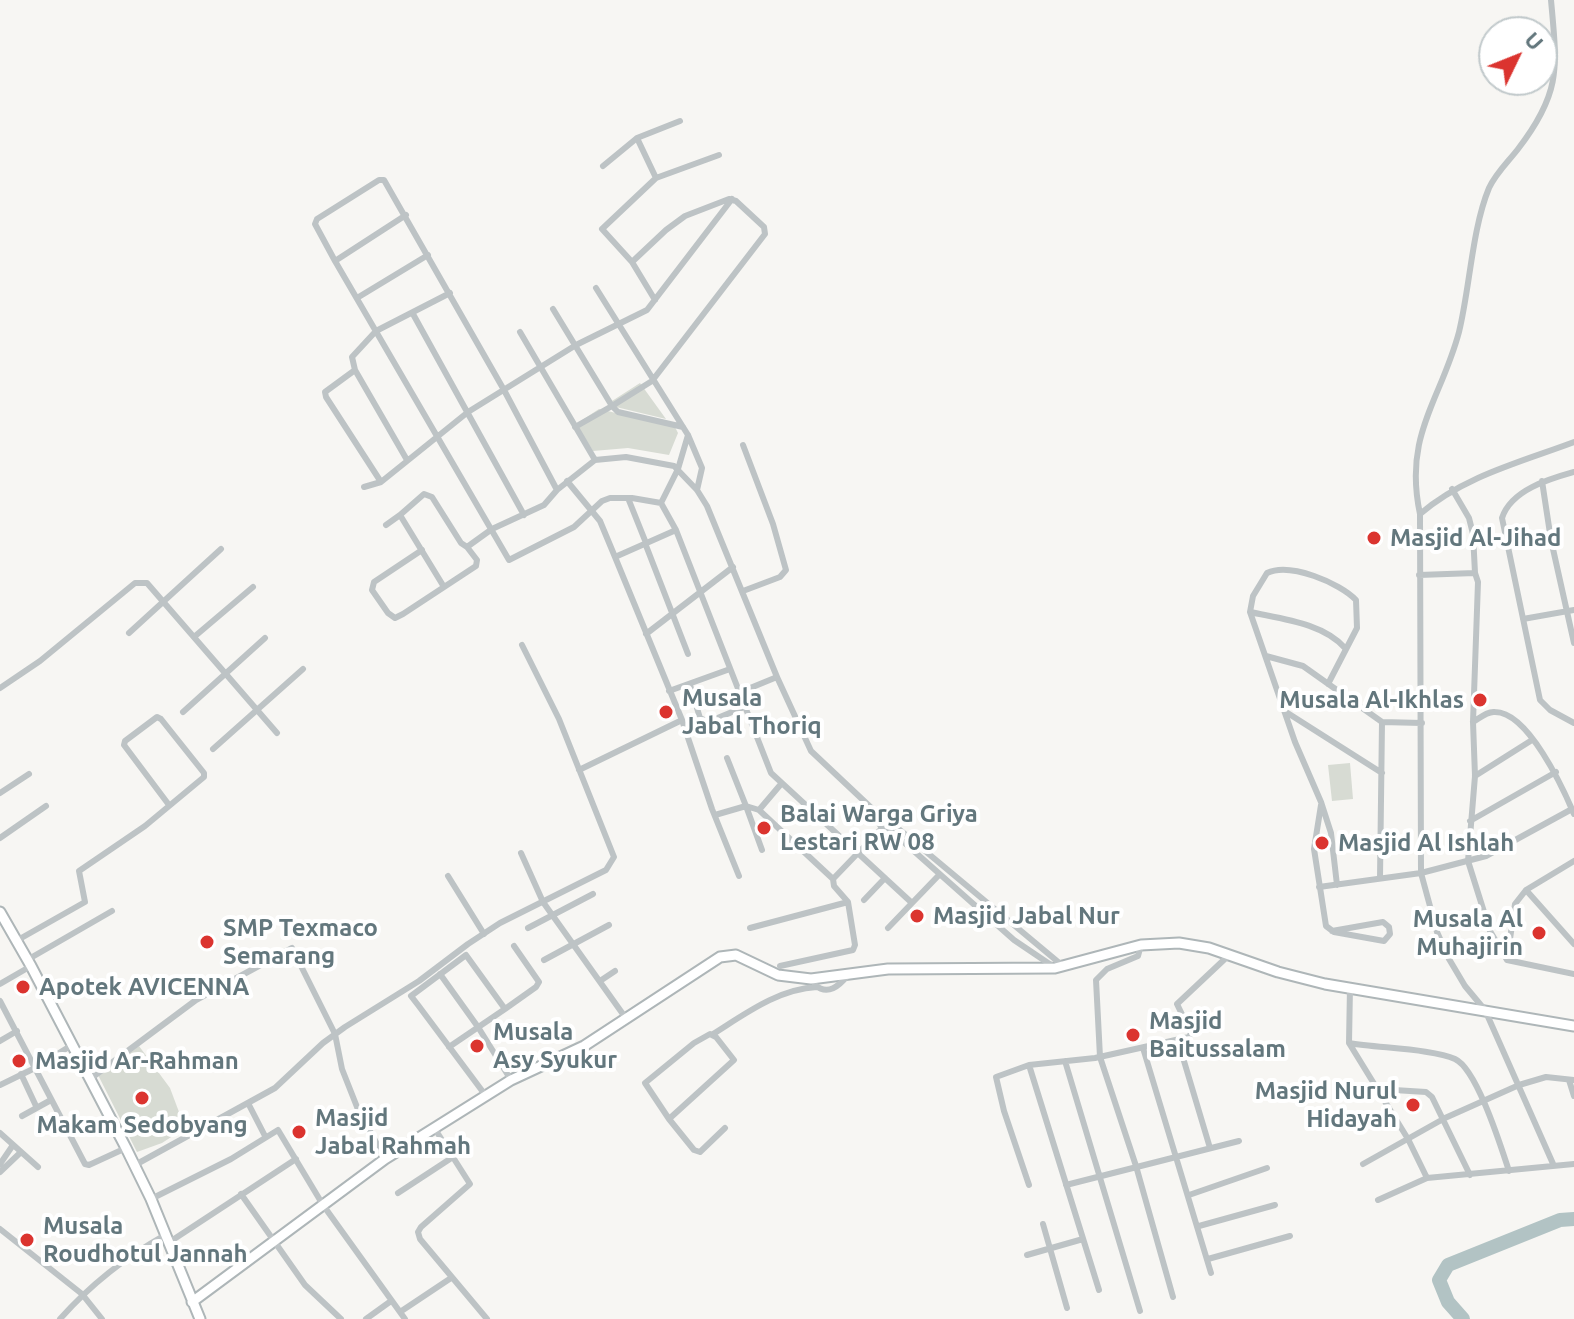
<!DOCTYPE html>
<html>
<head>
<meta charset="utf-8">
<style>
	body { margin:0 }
	#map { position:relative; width:1574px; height:1319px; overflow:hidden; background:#f7f6f3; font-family:Ubuntu,sans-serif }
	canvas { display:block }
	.north { position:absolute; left:1478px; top:16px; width:80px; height:80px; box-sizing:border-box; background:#fff; border:2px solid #c1c9cb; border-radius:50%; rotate:47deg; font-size:22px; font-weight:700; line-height:32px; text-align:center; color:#63777d }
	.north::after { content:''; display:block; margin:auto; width:28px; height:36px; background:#db342f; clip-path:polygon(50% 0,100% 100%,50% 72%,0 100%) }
</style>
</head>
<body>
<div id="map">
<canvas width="1574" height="1319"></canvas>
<div class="north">U</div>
</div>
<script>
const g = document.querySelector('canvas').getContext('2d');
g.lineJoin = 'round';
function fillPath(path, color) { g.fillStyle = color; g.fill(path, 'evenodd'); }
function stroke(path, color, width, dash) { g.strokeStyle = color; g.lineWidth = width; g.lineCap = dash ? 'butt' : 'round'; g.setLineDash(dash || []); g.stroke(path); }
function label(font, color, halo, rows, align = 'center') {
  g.font = font + ' Ubuntu,sans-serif'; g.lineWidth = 8; g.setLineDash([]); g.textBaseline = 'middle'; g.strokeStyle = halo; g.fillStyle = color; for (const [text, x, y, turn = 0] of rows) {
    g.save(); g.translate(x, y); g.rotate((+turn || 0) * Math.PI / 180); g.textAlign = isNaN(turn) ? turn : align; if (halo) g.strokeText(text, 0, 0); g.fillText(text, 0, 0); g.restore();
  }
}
fillPath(new Path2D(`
	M640,383L666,419L616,407L612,401Z
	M599,409L675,427L678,433L669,455L628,448L593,451L576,424Z
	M1350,763L1353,799L1332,801L1328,765Z
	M139,1046L170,1088L185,1128L162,1143L137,1152L98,1075Z`), '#d7dbd3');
stroke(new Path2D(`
	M1463,1319L1448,1302L1439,1280L1448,1265L1560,1220L1574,1219`), '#b2c3c4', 14);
const secondary = new Path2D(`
	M0,912L31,966L126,1148L151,1199L200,1319
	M192,1302L385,1159L511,1080L584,1046L720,957L736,955L778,975L811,979L888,969L1055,968L1141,945L1179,943L1209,948L1278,972L1325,984L1574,1026`);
stroke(secondary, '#aeb6b8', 13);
stroke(new Path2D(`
	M637,138L656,178
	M603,166L637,138L680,121
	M335,261L406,215
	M632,262L666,230L685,216L729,199L736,201L764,227L765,234L652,381L612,406L618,412L683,427
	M596,288L688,435L702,468L697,490
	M357,298L428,255
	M655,300L632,262L602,229L656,178L719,155
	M553,309L612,406L575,427
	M413,314L524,515
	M520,332L595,460
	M355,370L407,460
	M743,445L773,524L786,570L780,577L743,591
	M1574,472C1549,479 1511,490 1502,518L1540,700L1550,710L1574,723
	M567,481L600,521L615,557L682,720L712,809L739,876
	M1542,481L1551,540L1574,643
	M381,482L326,397L325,392L355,370L352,357L376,331L450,293
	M364,487L381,482L468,412L576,345L647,310L732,199
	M1452,489L1469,518L1473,534L1475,573
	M557,490L504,390L384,180H379L317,219L315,224L335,261L509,560L574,527L602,501L610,498H632L661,503L676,530L771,773L912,903
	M628,498L646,543
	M661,503L678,469L688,435
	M1420,514C1403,435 1441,400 1459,332C1470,287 1472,229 1489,188C1496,173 1508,162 1518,149C1562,92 1557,67 1551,0
	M386,525L400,515
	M645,543L688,654
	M467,547L492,529L544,505L557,490L595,460L626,457L674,466L697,490L707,506L777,677L811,751L880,816
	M422,550L374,582L372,590L388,613L395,618L403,614L476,566L477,560L467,547L461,543L432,497L424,494L400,515L444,587
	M615,557L676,530
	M1419,575L1475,573L1478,582L1473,722L1475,776L1468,861L1490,931L1507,960L1574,974
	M1250,612C1282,619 1323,623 1345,648
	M1523,619L1574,610
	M129,633L221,549
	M646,634L733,567
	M194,637L253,587
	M1266,656L1303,666L1382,722L1422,723
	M1328,684L1357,628L1356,600C1340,583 1290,562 1267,573L1253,596L1250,612L1295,742L1321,802L1331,833L1337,885
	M690,685L700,718L708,722L744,707
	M0,688L40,661L135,583H147L277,733
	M669,691L730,669
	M738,693L777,677
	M183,712L265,638
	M1286,712L1382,773
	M1473,722C1480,718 1487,711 1495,712C1528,712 1563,788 1574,814
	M213,749L303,669
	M579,770L682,720
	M1475,776L1532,740
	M0,793L29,774
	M1321,805L1314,849L1326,926L1334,932L1384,941L1390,934L1389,927L1383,922L1332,931
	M746,806L759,810L833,879L834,886L848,902L855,945L853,950L780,966
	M746,806L762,850
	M759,810L781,784
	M715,815L746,806L727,758
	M1470,821L1556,772
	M894,825L1063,966
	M889,829L894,825V817L884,813L878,822L882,828L889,829L1014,940L1054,967
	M0,838L46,806
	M521,853L543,902L625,1017
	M448,876L484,934
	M1380,878L1382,722
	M833,879L882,828
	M1319,887L1421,873L1486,856L1572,809
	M1526,890L1574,944
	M864,900L885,878
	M528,928L593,894
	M750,928L848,902
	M888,928L939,875
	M16,941L85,902L79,871L145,826L204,777V773L161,719L157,717L125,741L124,745L169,805
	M1141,945L1138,956L1107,969L1096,980L1100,1057L1136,1166L1173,1297
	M27,960L112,911
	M544,960L609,925
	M1507,960L1515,904L1526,890L1574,861
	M440,974L478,1027L511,1080
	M600,981L615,971
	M0,984L31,966
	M815,985C828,996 839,986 848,975
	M1350,987L1349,1043L1408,1139L1427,1178
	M0,1001L85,1164L89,1165L126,1148
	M505,1009L536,987L539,982L514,946
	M710,1034L716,1037L734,1060L669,1119L645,1083L694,1043Z
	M713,1034C745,1014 778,989 817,987
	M0,1041L17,1031
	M1178,1041L1210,1148
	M1349,1043C1377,1048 1434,1049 1455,1059C1477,1069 1501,1147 1509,1171
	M449,1047L505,1009L466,955L411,996L418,1005L486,1096
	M1143,1048L1211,1273
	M1065,1061L1140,1311
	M1029,1065L1099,1290
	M21,1074L36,1106
	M90,1079L196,1000L292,948L335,1034L342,1069L357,1107L385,1159
	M1569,1080L1574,1096
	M0,1085L35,1068L72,1045
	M1378,1089L1426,1092L1432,1097L1470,1175
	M248,1103L265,1136
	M22,1116L51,1100
	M669,1119L694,1150L700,1152L725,1128
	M435,1129L470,1184L421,1227L418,1232L420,1239L487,1319
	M0,1133L38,1167
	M0,1164L13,1145
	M1363,1164L1445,1118L1519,1085L1546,1077L1574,1080
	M135,1165L275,1088L323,1043L345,1027L419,981L468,944L500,923L606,870L614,857L559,719L522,645
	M1554,1166L1485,1010L1465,986L1449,959L1437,932L1421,873L1420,514C1464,476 1521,462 1574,442
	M0,1172L21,1152
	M1029,1185L1004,1111L996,1077L1029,1065L1095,1058L1189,1037L1191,1033L1177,1004L1228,956
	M1066,1185L1239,1141
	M398,1193L453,1157
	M241,1194L305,1285L341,1319
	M1189,1195L1267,1168
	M151,1199L231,1159L278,1130L323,1205L405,1319
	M1378,1200L1427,1178L1574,1164
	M1043,1224L1067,1308
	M1199,1226L1275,1205
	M0,1229L82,1294L102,1319
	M168,1243L296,1159
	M1027,1255L1083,1239
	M1208,1259L1290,1236
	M400,1312L451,1278
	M60,1319C91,1284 124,1258 165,1235
	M366,1319L391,1301`), '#bdc3c5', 6);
stroke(secondary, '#fff', 9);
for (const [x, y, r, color] of [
	[1374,538,8,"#db342f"],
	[1480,700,8,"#db342f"],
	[666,712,8,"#db342f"],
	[764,828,8,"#db342f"],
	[1322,843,8,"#db342f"],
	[917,916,8,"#db342f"],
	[1539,933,8,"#db342f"],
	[207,942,8,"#db342f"],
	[23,987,8,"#db342f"],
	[1133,1035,8,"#db342f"],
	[477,1046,8,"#db342f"],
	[19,1061,8,"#db342f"],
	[142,1098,8,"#db342f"],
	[1413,1105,8,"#db342f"],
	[299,1132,8,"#db342f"],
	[27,1240,8,"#db342f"]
]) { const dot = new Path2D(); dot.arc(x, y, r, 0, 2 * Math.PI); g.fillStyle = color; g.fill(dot); stroke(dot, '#fff', 3); }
label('bold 24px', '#63777d', '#fff', [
	["Masjid Al-Jihad",1390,538],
	["Musala",682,698],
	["Jabal Thoriq",682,726],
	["Musala Al-Ikhlas",1464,700,"right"],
	["Balai Warga Griya",780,814],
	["Lestari RW 08",780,842],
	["Masjid Al Ishlah",1338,843],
	["Masjid Jabal Nur",933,916],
	["Musala Al",1523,919,"right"],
	["Muhajirin",1523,947,"right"],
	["SMP Texmaco",223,928],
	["Semarang",223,956],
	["Apotek AVICENNA",39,987],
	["Masjid",1149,1021],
	["Baitussalam",1149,1049],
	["Musala",493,1032],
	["Asy Syukur",493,1060],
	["Masjid Ar-Rahman",35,1061],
	["Masjid Nurul",1397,1091,"right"],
	["Hidayah",1397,1119,"right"],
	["Masjid",315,1118],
	["Jabal Rahmah",315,1146],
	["Makam Sedobyang",142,1125,"center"],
	["Musala",43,1226],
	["Roudhotul Jannah",43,1254]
], 'left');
</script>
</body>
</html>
